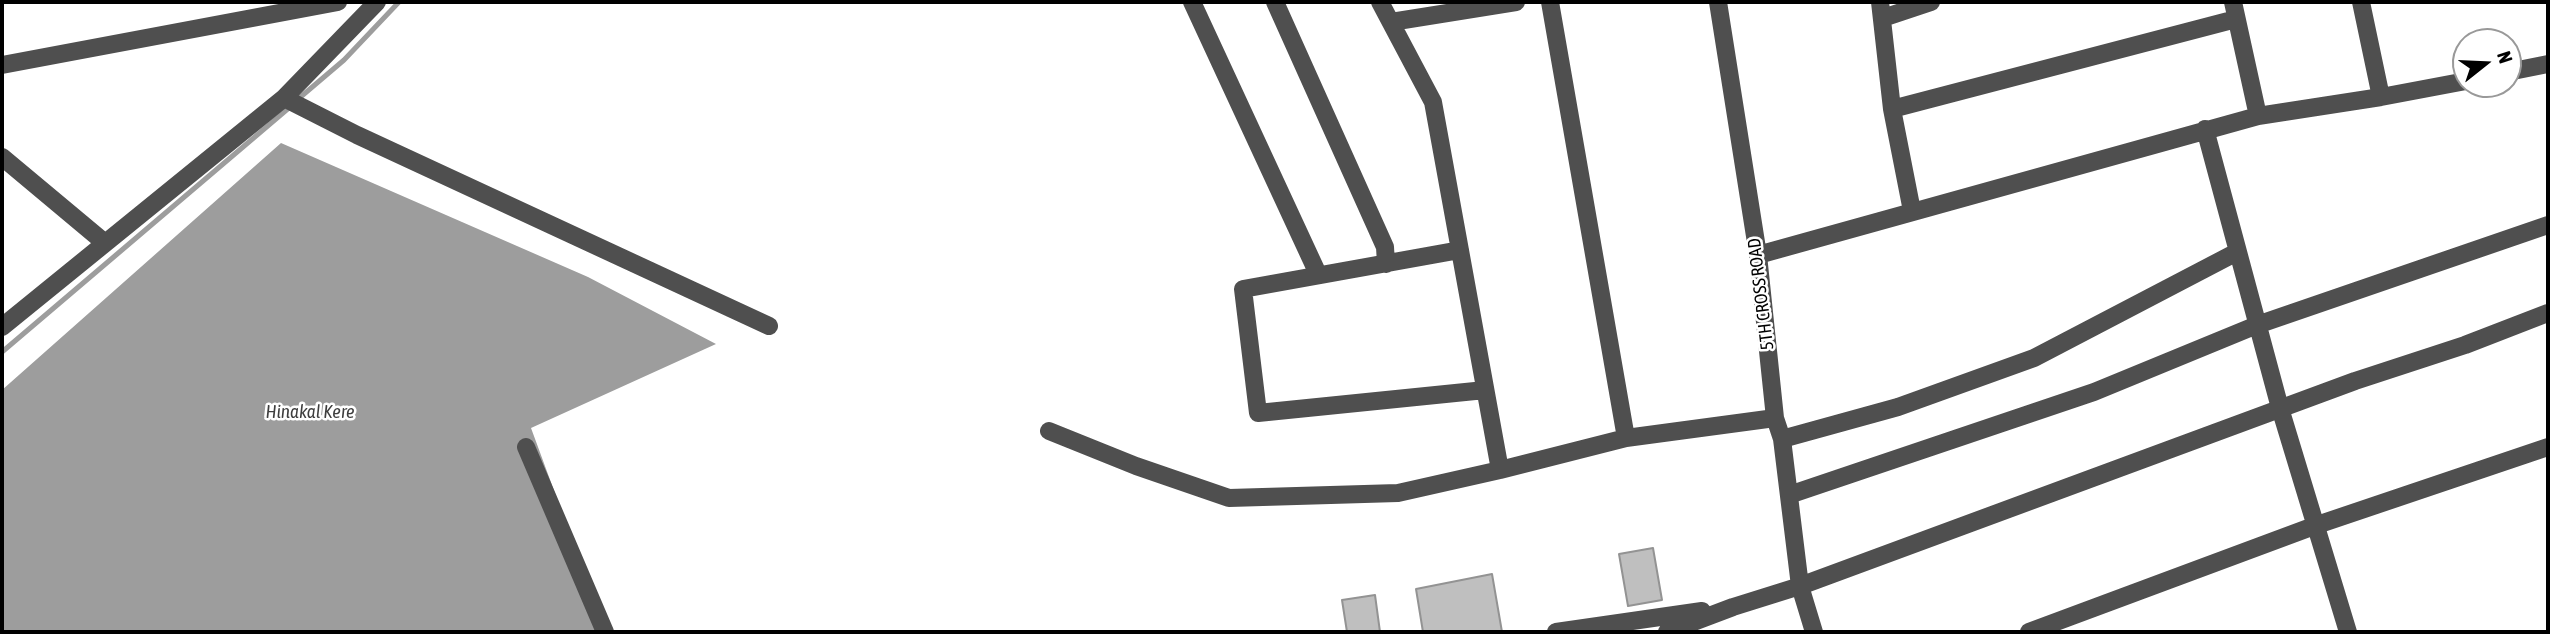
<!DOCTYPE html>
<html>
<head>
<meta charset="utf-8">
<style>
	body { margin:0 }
	#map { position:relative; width:2550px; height:634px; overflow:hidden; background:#fff; font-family:"Asap Condensed",sans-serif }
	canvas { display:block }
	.frame { position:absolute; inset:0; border:4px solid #000; pointer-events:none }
	.north { position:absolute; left:2452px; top:28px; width:70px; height:70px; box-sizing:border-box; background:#fff; border:2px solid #999; border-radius:50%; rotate:72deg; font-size:19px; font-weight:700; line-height:28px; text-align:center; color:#000 }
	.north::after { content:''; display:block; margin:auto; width:24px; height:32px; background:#000; clip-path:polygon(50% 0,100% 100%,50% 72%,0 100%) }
</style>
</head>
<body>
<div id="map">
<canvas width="2550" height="634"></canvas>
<div class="frame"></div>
<div class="north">N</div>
</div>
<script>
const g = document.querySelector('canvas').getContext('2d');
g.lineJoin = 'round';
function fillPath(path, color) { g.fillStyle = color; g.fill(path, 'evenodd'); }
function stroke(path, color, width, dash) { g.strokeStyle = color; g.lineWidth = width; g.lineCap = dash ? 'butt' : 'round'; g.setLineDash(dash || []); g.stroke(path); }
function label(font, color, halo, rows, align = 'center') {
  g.font = font + ' "Asap Condensed",sans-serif'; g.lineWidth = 5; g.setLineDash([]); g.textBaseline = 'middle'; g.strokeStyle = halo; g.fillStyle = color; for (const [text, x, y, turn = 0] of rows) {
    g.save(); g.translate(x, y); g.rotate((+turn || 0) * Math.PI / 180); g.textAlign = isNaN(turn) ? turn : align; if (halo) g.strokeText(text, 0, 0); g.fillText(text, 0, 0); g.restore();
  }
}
fillPath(new Path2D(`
	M281,143L588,277L716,344L531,428L606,632H2V390Z`), '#9d9d9d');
stroke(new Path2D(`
	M297,100L344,60L399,2
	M2,352L290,107`), '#9d9d9d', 5);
const building = new Path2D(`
	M1653,548L1662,600L1628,606L1619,554Z
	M1492,574L1502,632H1423L1416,589Z
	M1375,595L1380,632H1347L1342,600Z`);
fillPath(building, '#bfbfbf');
stroke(building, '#939393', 2);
stroke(new Path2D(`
	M1192,2L1318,274
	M1275,2L1385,247L1386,264
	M1380,2L1433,102L1500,470L1626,438L1775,418
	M1550,2L1626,438
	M1718,2L1758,255L1775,418L1782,439L1800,586L1814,632
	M1880,2L1892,109L1912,211
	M2233,2L2258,116
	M2361,2L2381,97
	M1883,18L1931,2
	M1391,22L1516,2
	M2,65L338,2
	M2508,72L2548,64
	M284,98L357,135L769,326
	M1892,109L2236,19
	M2205,129L2280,408L2348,632
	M2,157L105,243
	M1460,250L1243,289L1258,413L1485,390
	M1758,255L2258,116L2381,97L2466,81
	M2,327L284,98L377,2
	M1049,431L1136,466L1229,498L1398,493L1500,470
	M1782,439L1898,407L2034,358L2237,252
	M526,447L605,632
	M1789,495L2094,392L2257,325L2548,225
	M1556,632L1702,611
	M1667,632L1733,607L1800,586L2355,381L2465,345L2548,313
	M2029,632L2314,526L2548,447`), '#4f4f4f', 18);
label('18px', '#000', '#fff', [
	["5TH CROSS ROAD",1761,294,-97]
]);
label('italic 19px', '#3e3e3e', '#fff', [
	["Hinakal Kere",310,412]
]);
</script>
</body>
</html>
